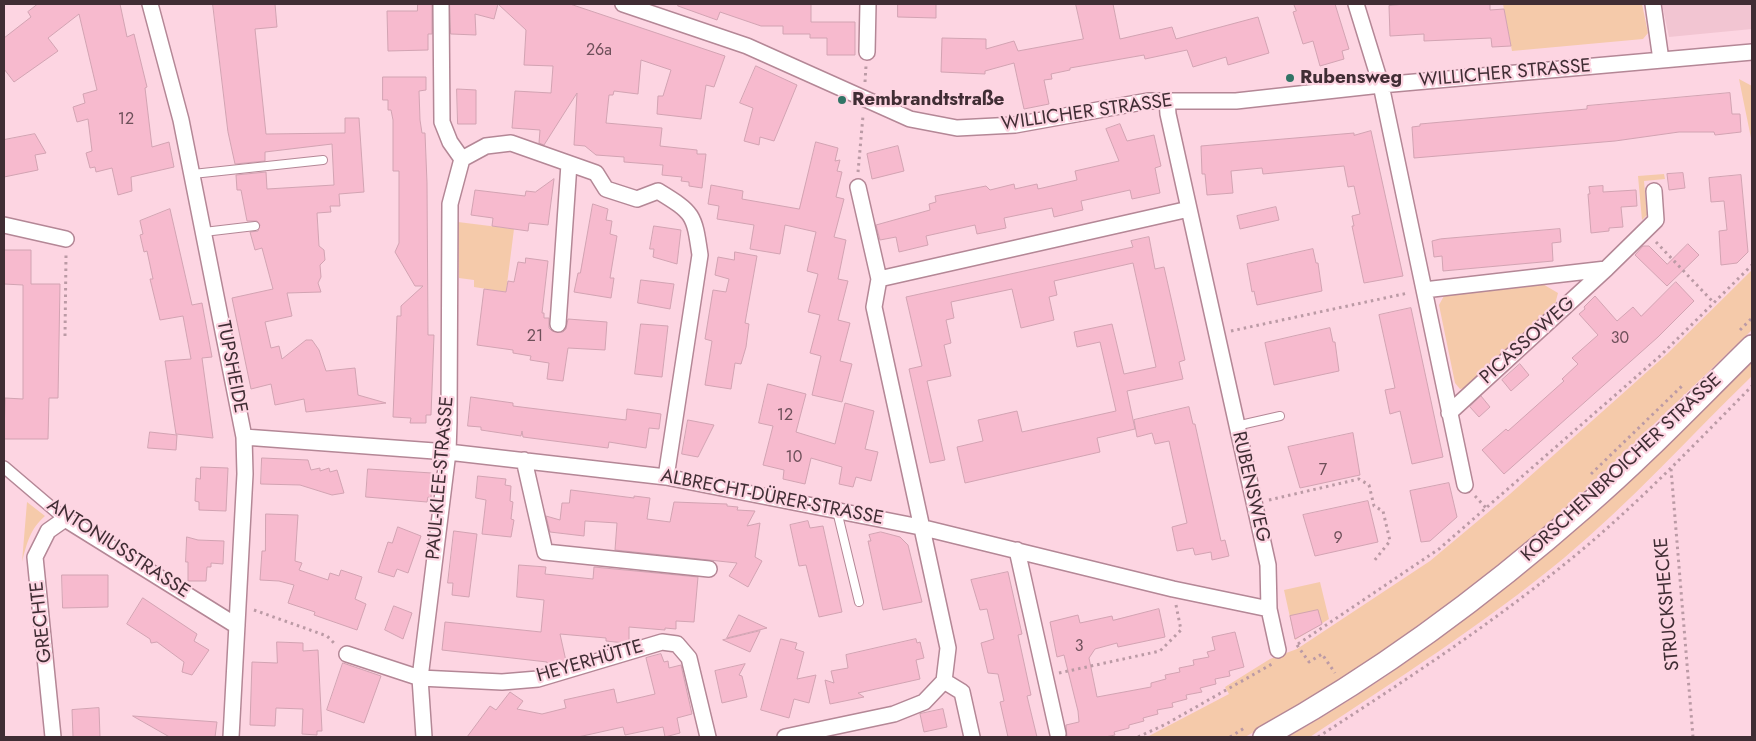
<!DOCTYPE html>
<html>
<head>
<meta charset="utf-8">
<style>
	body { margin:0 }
	#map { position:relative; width:1756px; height:741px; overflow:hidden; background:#fdd5e2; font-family:Jost,sans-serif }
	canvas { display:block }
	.frame { position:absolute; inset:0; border:5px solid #402d34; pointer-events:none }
</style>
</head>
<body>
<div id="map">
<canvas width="1756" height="741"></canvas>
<div class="frame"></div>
</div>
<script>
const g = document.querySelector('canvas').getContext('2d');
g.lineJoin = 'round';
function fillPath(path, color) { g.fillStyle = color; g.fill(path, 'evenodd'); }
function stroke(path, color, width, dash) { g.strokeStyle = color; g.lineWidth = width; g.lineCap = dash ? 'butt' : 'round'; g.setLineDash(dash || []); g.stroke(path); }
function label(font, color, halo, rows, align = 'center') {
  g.font = font + ' Jost,sans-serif'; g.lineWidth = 4.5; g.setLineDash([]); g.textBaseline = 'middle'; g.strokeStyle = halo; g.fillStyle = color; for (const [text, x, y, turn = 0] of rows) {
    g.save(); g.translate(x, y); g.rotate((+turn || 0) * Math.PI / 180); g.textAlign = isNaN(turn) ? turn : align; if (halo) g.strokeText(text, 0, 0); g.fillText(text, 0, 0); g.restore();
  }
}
fillPath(new Path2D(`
	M1662,4H1752V29L1669,37Z`), '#f2c5d2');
fillPath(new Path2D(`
	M1503,4H1642L1648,33L1643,39L1512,51Z
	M1739,79L1752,86V143Z
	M1664,174L1665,179L1644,181L1647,215L1642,220L1638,176Z
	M458,222L514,229L506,292L474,287V280L459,278Z
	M1752,270V330L1554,520L1466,593L1380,655L1295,709L1245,737H1147L1229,694L1225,687L1270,659L1297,649L1430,561L1510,494L1667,354Z
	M1541,283L1558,293L1553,312L1469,387L1460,389L1455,383L1439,305L1445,294Z
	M1752,362V376C1689,437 1631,502 1564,558C1484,624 1396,680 1310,737H1288C1464,638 1609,502 1752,362Z
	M27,502L45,516C30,529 27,543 22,562Z
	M1320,582L1329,619L1295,640L1284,590Z`), '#f5caaa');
const building = new Path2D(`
	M38,4H120L127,37L134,34L147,87L145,88L152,147L169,142L174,167L131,177L132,191L118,195L112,168L96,172L95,167L90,168L86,153L92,151L88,119L77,122L73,107L85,103L83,94L97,90L79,14L48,38L58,51L14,82L4,69V38L31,17L28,12Z
	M213,4H275L277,27L255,29L266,134L345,133V118H359L364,192L339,194L340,206H330L331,212L317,213L319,246L324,250L325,260L320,265L321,277L318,283L321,292L287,293L292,316L265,322L271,348L279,346L282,359L306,340H312L319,350L326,371L355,368L358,395L386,403L306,412L304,399L275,405L271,384L251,389L232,298L273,289L262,248L255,250L250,232L258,231L260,225L257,221H247L241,190H237L236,175L266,172L267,189L334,185L332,144L265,152V161L235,164L228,132Z
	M418,4H432V34H428V50L388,51L387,11H417Z
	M450,4H570L725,56L714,87L706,85L701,119L657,114L658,96H663L671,70L641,60L638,94L614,91L613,95H609L606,123L662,128L660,146L697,150V154H706L702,188L689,186V182L681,181L682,177L662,175L663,165L624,162V157L596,155L585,146L574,145L577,93L544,145L539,143L540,130L512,128L515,91L551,93L553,66L524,65L526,30L498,4L494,19L475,14L476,35L451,34Z
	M679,4H811V22H855V55H827V38H810V34H783V26H761L720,12L717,20L678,6Z
	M898,4H936V18L898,17Z
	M1076,4H1113L1120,39L1172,27L1176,39L1258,17L1269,53L1228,65L1226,57L1193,67L1187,50L1145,59L1144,55L1070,68V70L1051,74L1052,79L1044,80L1049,104L1024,109L1014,63L985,71V74L941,72L942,38L986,39V49L1014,41L1018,51L1083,39Z
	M1294,4H1335L1349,49L1342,51L1344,59L1320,66L1313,41L1303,44L1293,12L1296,11Z
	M1404,4H1490V10L1504,9L1511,46L1492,47L1491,38L1424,41V34L1390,36L1389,6Z
	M756,66L797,85L774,141L760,137L759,145L744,141L753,108L740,103Z
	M383,77H426V90L419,91L420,120L422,133H425L427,183L428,335H434L431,415H426V423H410L411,418L393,417L397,316H401V306L423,286H415L395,252L399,243V171H393V120L391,110H388V100H383Z
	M457,89L476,90V124H458Z
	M1730,93L1732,114H1740L1741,132L1715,135L1714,132H1679L1615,141L1414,158L1412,127L1420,126V124L1587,109V106Z
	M1120,124L1127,141L1154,135L1161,166L1155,168L1160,193L1132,199L1130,190L1081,201L1083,210L1054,217L1052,208L1004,218L1006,228L977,234L975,225L926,236L928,245L899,252L896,237L880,240L876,225L930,210L929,204L936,202L935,196L986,186L990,190L1014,184L1015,189L1037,184L1038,189L1077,180L1075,171L1119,161L1106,129Z
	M1371,131L1403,276L1364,283L1352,226H1354L1352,216L1360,214L1354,186L1348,187L1344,166L1263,174L1262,168L1231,171L1233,193L1207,195L1205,174H1202L1201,146L1354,133V135Z
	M35,134L46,153L35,155L38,170L4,177V140Z
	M816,142L838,148L835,161L840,160L837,171L842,172L836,197L844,199L834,237L846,240L838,279L848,281L838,320L850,323L840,361L852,364L842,402L812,395L821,356L810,353L820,315L808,312L818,274L807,271L816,232L785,225L780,254L750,249L754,225L717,219L719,206L708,204L711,185L743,191L742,199L799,209Z
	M898,146L904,171L872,179L867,154Z
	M1683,173L1685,188L1669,190L1667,174Z
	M1741,175L1748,252L1737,263L1721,265L1719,231L1727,230L1724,201L1711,202L1709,178Z
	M554,179L548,225L529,223L528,231L492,226L493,218L471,215L475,190L525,196L526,191L535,192Z
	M1603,186V192L1636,190L1637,206L1621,207L1623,227L1609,228V231L1591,233L1588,194H1590L1589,187Z
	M593,204L608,209L606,220L612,221L610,234L617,236L610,278H614L611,298L574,292L578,273H580Z
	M1276,207L1279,220L1240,229L1237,216Z
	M170,209L192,305L202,303L212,357L202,358L213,438L176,434L165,361L191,359L183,316L160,320L150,279H153L147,251L144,252L140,235L143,234L140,221Z
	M654,226L681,230L677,264L653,257L654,249H650Z
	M1560,229L1561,242L1552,243L1553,261L1443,271L1442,256L1434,257L1432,241L1440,239Z
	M1149,237L1155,269L1164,267L1185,360L1179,362L1183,379L1127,391L1135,429L1097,438L1100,452L965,483L957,447L983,441L978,420L1017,411L1022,432L1116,411L1100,342L1077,347L1074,332L1112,324L1124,374L1156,367L1133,263L1054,281L1057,295L1049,297L1054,320L1021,328L1012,289L951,302L954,318L946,320L951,343L944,345L951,376L927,381L945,460L930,463L909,369L922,366L906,297L1133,247L1131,241Z
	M1688,244L1699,255L1667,286L1635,255L1643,246H1649L1667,264Z
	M1313,249L1316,263H1318L1322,291L1257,305L1254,291L1252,292L1247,264Z
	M4,250H31V284H60L58,398H49L48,439H4L5,398L23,399V285L4,284Z
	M735,252L757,256L745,323L749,324L746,347L741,364L735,363L731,389L705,385L712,341L705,339L713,290L726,292L729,279L715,275L718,257L734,260Z
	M526,258L548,261L542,313H544V318H549V328L552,331L563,332L566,329L568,319L607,322L605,350L568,348L563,381L547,379L549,363L530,360L531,356L513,353V350L477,345L484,289L506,292L508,281L514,282L518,262L525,263Z
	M641,280L674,284L670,309L638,303Z
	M1676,282L1694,301L1658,337L1504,474L1482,450L1506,429L1508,431L1564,381L1562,379L1578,364L1572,358L1598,335L1579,314L1585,309L1584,307L1595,296L1617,321L1633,307L1641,316Z
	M1411,308L1443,457L1412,464L1400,411L1390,414L1385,390L1395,388L1379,315Z
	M641,324L668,326L662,377L635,374Z
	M1330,328L1333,342H1335L1339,371L1274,385L1265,343Z
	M1520,364L1529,375L1511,391L1502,380Z
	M768,384L806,394L796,432L835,444L845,403L874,411L865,449L878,452L871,481L856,477L853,487L839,484L842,467L811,458L805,484L783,479L784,470L763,465L773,426L759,423Z
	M1481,396L1490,407L1479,417L1470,407Z
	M471,397L513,403V406L626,420L627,409L661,414L659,429L649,428L646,448L609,442L608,448L523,437L522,431L521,436L481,430V427L468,426Z
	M1189,407L1193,424H1195L1221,541L1225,540L1229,556L1212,560L1211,552L1195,555L1193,548L1177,551L1172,527L1187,523L1169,441L1155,444L1152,433L1137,437L1134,420Z
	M688,420L714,425L698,457L682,454Z
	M150,432L177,435L176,450L148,448Z
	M1353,433L1360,475L1300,488L1288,447Z
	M262,458L308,460L311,470L320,468V471L329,468L330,472L337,470L344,493L332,495L300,485L261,484Z
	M201,467L228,468L226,511L199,510V502L195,501L196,478L200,479Z
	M368,469L432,473L431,498L428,497L427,502L366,497Z
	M478,476L506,479L505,485L511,486L510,501L513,502L511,519L514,520L511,537L482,534L486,500L476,498Z
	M1449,483L1457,517L1430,541L1421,542L1410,491Z
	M571,490L634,498V496L650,498L647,519L670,522L674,502L727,504V506L738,507L737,510L755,511L747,526L760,523L755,557L762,561L748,587L729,576L737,563L615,550L617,523L585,521L584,536L550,532L546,516L560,520L562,503H569Z
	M1368,501L1378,542L1315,556L1303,515Z
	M266,514L298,515L295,561L302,563L299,570L328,580L330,573L339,576L341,570L362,577L355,599L366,604L357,630L314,615L315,612L288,603L294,585L279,581L260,580L262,551H265Z
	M808,521L810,528L823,526L842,612L819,617L806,565L799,566L790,525Z
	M398,527L421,536L408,573L397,569L394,577L378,572L388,542L392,543Z
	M454,531L477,534L469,597L452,595L453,583H448Z
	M881,532L900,537L908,545L922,602L883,610L868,541H871L869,535Z
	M187,537L198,540L224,541L223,564L211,563V567H207L206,581H188V562H186Z
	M519,565L546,567L545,574L593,579L594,567L698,577L694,622L676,621V629L665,628V630L629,627V642L625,643L606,641V638L560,634L566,661L547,667V662L442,650L445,622L541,632L544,600L517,597Z
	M1008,572L1022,634L1018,635L1031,695L1027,696L1037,737H1008L1000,702L1004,701L998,674L988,673L981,643L994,639L987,609L980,610L971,580Z
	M62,575H108V607L63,608Z
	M143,598L197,634L194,641L209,650L192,675L182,672L184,662L157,642L151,643L150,639L127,624Z
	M394,606L412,613L403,639L385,630Z
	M1159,609L1165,637L1118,647L1117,643L1095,649L1089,658L1097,697L1151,687V683L1166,679L1165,675L1180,672L1179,668L1194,665L1193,660L1209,657L1207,652L1215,650L1212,637L1235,632L1244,667L1229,671L1230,676L1215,679L1216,684L1200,688L1202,692L1186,695L1187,699L1172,703L1173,707L1157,710L1158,714L1143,718L1144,721L1129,725V728L1114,732L1115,735L1105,737H1067L1066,725L1079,722L1078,711L1064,655L1057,657L1050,622L1078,615L1080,623L1112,616L1113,620Z
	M1318,610L1322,624L1295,639L1290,616Z
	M739,615L767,628L727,638Z
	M760,631L750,652L723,640Z
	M781,639L797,643L795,649L804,652L797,679L816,675L809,703L794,699L789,718L761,710Z
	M916,639L917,643L920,642L924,658L916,660L920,679L858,693L864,697L830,704L825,680L834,683L831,671L848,668L846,655Z
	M277,642L303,643V651L318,650L322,731H317V735L302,734L303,709L276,708L275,726L250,725L252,662L277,663Z
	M661,654L664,662L668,661L669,668L681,665L692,714L677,718L680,733L665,737L663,727L625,735L623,727L578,737H467L490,706L496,710L510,692L523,701L517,709L542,714L566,708L564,700L614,689L617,703L655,694L646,658Z
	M343,663L381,676L364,723L327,710Z
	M745,664L739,675L742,676L747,697L722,703L715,671Z
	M99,708L100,737H73L72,710Z
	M943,709L947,727L924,732L920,714Z
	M133,716L217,722L215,737H170Z`);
fillPath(building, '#f7bace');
stroke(building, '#d2a3b2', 1);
const service = new Path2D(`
	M193,174L323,160
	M204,232L255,226
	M1236,426L1280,416
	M837,511L859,602`);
const pedestrian = new Path2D(`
	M4,467L65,519`);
const minor = new Path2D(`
	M150,4L181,120L244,437L245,474L231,737
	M441,4L442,122L450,142L462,159
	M623,4L747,46L910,119L957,128L1015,125L1148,101H1236L1381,85L1752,52
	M1356,4L1381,85L1465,485
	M1653,4L1661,60
	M867,52L868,4
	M1167,100L1168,114L1268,565L1269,609L1278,650
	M858,187L879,279
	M4,225L66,239
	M1424,290L1606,269
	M558,324L569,164
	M1449,413L1606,269L1656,220L1654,191
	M244,437L448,452L666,477L920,527L1173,589L1269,609
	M524,460L545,552L709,569
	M1017,550L1058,734
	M347,654L420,678L502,682L538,679L662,642L677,644L689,658L708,737
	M944,681L962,692L972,737
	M53,737L35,557L48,531L65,519L237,626
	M424,737L420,678L448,452L449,422L450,204L462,159L486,146L511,143L596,173L606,189L637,199L658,191C694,213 694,214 700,255L666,477
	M785,737L894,714L924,702L944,681L948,648L874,307L879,279L1189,209`);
const secondary = new Path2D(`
	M1264,737C1380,673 1486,594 1586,506C1644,456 1697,400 1752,346`);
stroke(service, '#b48796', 10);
stroke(pedestrian, '#b48796', 14);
stroke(minor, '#b48796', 18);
stroke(secondary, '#b48796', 24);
stroke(new Path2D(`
	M865,82L866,66
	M858,172L863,116
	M1656,242L1714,303
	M1740,330L1752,318
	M1231,331L1408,293
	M65,336L66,255
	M1671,469L1693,737
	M1591,474L1682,386
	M1475,496L1487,509
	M1269,500L1359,479L1369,485L1374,506L1383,511L1390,541L1374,561
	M254,610L327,636L335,644
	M1298,644L1439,549L1660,356L1752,265
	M1297,645L1309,662L1322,654L1335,673
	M1059,673L1160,651L1181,630L1176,605
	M1138,737L1166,724L1272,664
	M1230,737L1246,727
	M1318,737C1403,682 1487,627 1566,563C1632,510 1692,447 1752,386`), '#bb9aa5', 3, [2.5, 4]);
stroke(service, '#fff', 8);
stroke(pedestrian, '#fff', 11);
stroke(minor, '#fff', 15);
stroke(secondary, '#fff', 21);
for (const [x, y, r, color] of [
	[1290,78,5,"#317466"],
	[842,100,5,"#317466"]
]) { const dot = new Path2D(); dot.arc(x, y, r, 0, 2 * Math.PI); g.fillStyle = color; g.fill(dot); stroke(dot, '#fdd5e2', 2); }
label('16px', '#6e505a', null, [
	["26a",599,51],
	["12",126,120],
	["21",535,337],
	["30",1620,339],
	["12",785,416],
	["10",794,458],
	["7",1323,471],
	["9",1338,539],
	["3",1079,647]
]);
label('19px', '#402d34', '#fdd5e2', [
	["WILLICHER STRASSE",1505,74,-5],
	["WILLICHER STRASSE",1087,113,-8],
	["PICASSOWEG",1528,341,-42],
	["TUPSHEIDE",231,367,79],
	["KORSCHENBROICHER STRASSE",1622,468,-43],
	["PAUL-KLEE-STRASSE",441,478,-85],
	["RUBENSWEG",1250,487,77],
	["ALBRECHT-DÜRER-STRASSE",772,498,11],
	["ANTONIUSSTRASSE",118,549,33],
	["STRUCKSHECKE",1668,604,-95],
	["GRECHTE",42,622,-96],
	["HEYERHÜTTE",590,662,-16]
]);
label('bold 19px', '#402d34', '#fdd5e2', [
	["Rubensweg",1300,78],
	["Rembrandtstraße",852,100]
], 'left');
</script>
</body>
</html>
